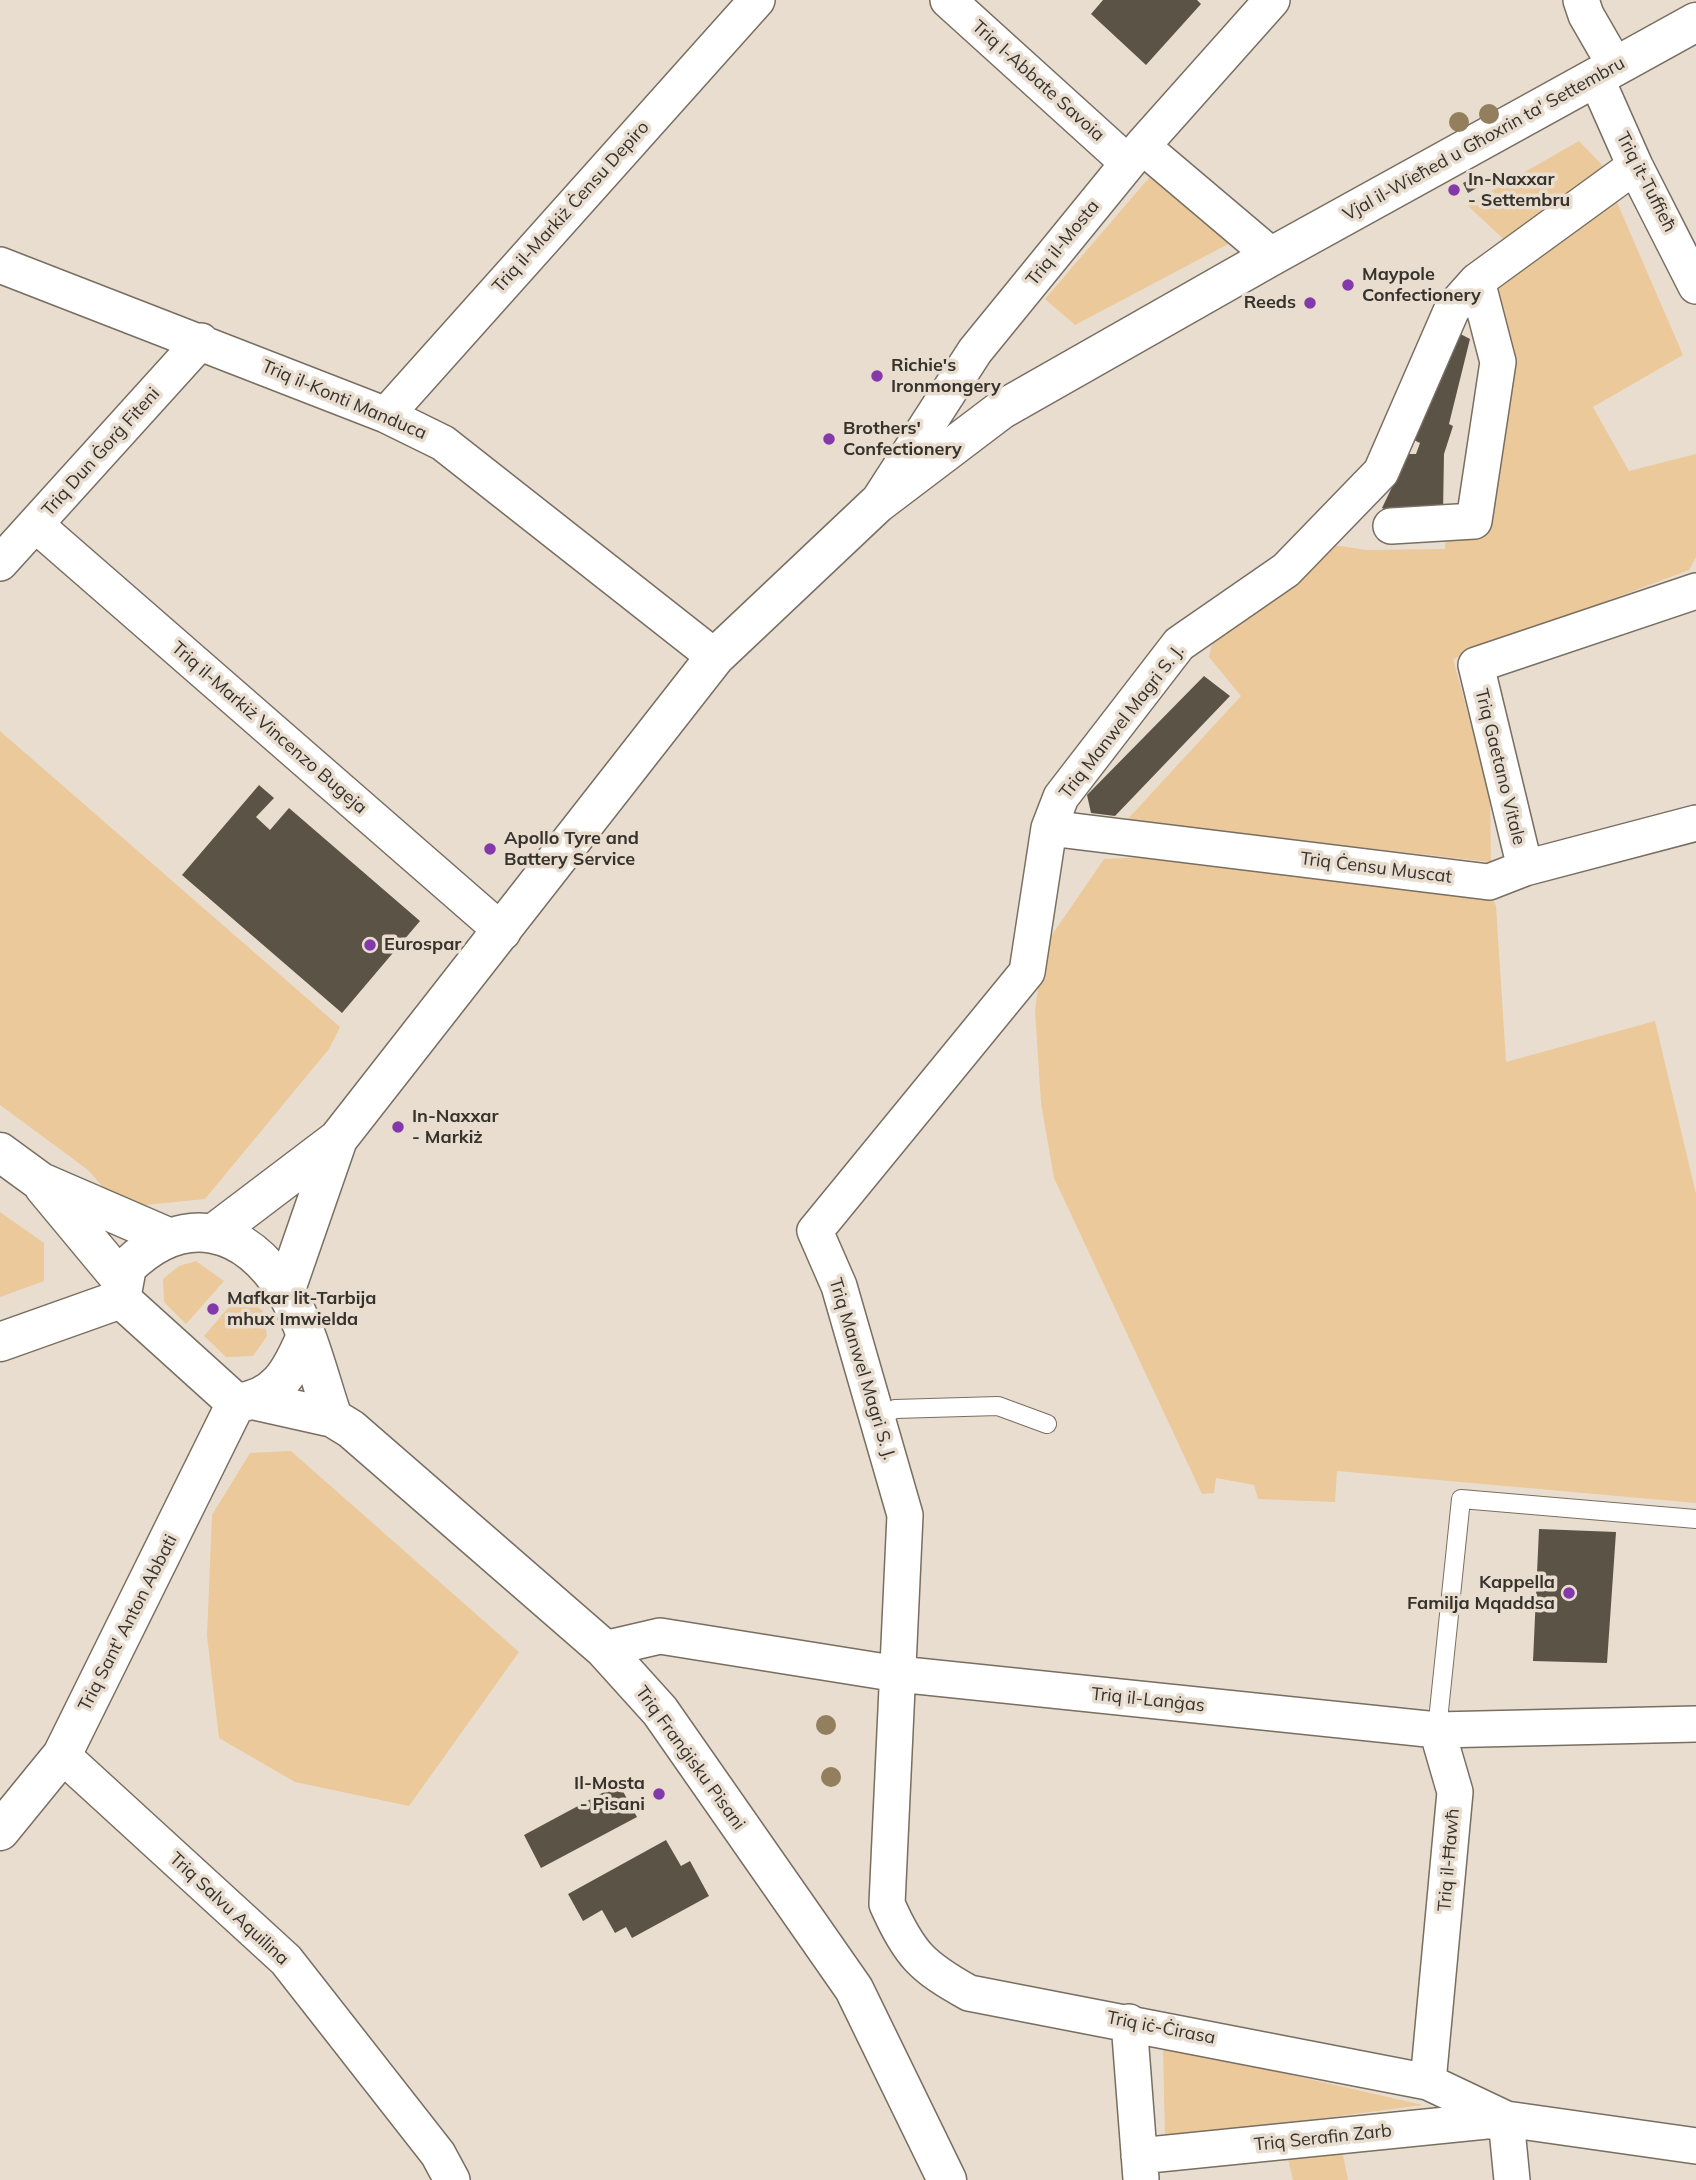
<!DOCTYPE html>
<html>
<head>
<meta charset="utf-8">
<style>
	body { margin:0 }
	canvas { display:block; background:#e8ddcf }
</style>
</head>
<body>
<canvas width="1696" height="2180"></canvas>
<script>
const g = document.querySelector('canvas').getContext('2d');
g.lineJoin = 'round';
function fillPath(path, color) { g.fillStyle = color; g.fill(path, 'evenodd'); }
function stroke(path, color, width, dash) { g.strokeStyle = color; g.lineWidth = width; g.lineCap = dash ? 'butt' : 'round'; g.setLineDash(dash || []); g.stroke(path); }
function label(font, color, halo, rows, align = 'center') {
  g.font = font + ' Mulish,sans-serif'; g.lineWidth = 7; g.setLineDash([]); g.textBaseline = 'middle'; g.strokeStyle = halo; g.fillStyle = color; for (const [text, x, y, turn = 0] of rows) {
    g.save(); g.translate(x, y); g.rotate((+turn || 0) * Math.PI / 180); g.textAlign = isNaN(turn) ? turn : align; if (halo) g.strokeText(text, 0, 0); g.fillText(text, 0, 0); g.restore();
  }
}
fillPath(new Path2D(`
	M1579,141L1605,168L1512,247L1467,205Z
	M1154,172L1232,242L1075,325L1045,299Z
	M1613,193L1683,355L1593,407L1629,471L1696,454V557L1689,570L1453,659L1490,794L1491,862L1126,821L1241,696L1209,657L1215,630L1326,544L1367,550L1445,549L1446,535L1486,520L1504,362L1496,281Z
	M0,731L340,1027L329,1049L205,1199L145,1205L104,1188L88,1170L0,1105Z
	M1175,856L1491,894L1496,906L1506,1062L1655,1021L1696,1194V1503L1337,1471L1335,1502L1258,1499L1254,1485L1216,1478L1214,1493L1202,1494L1054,1178L1041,1103L1035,1011L1043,948L1104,859Z
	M0,1212L44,1243V1281L0,1297Z
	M196,1261L224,1281L186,1324L164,1302L163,1279L179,1266Z
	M240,1294L263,1311L267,1336L253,1356L226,1357L204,1336Z
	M291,1451L519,1652L409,1806L295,1782L219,1738L207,1636L212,1515L250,1453Z
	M1163,2046L1423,2105L1165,2139Z
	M1342,2150L1348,2180H1293L1287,2155Z`), '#ecc99b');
fillPath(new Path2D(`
	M1103,0H1197L1201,4L1146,65L1091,14Z
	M1479,175L1484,184L1468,193L1463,183Z
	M1449,328L1470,339L1449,424L1453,426L1444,454L1443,513L1394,514L1382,508L1408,454H1416L1420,443L1408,437Z
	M1204,676L1230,696L1115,816L1091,813L1087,795Z
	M259,785L274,798L256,817L270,830L289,808L420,921L342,1013L182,875Z
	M1539,1529L1616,1532L1607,1663L1533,1661Z
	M619,1784L637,1817L541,1868L524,1835Z
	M666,1840L681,1866L690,1861L709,1896L632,1938L626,1927L615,1933L602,1910L583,1921L568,1894Z`), '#5c5347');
const service = new Path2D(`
	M877,1418L895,1409L998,1406L1047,1424
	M1437,1730L1461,1499L1696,1519`);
const minor = new Path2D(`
	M948,0L1128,163
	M1581,0L1586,15L1616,67
	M1596,78L1635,166L1696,286
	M1142,146L1272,256
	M1635,166L1477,281L1452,309L1381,472L1286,570L1179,644L1061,797L1049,828L1027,972L815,1231L839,1286L905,1515L887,1904C909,1954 922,1967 969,1993L1428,2082L1506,2119L1696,2146
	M0,265L386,415L443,443L715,657
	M386,415L757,0
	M881,497L975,351L1142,146L1272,0
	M36,525L503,932
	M1391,526L1474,521L1498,362L1477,281
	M0,563L201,341
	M1049,828L1489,882L1525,868L1696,823
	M1525,868L1476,665L1696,591
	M604,1649L660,1636L898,1674L1437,1730L1696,1724
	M62,1755L286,1960L438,2154L452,2180
	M1129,2022L1141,2179
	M1428,2082L1455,1792L1437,1730
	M1139,2156L1506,2119L1512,2180`);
const tertiary = new Path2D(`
	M0,1152L41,1182L168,1237
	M44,1187L123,1282
	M214,1233L338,1139L715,657L877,504L1001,410L1272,256L1696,22
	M285,1292L338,1139
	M121,1299L127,1267C184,1211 245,1226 286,1292C308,1329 319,1377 333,1418
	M121,1299L236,1403C276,1399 290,1373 305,1338
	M0,1342L121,1299
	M257,1401L333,1418L351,1429L604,1649L660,1711L854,1989L947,2180
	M0,1831L62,1755L236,1403`);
stroke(service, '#786e61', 20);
stroke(minor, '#786e61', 38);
stroke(tertiary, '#786e61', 41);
stroke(service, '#fff', 18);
stroke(minor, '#fff', 35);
stroke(tertiary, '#fff', 38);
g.fillStyle = '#937f5d';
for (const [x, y] of [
	[1489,114],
	[1459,122],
	[826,1725],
	[831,1777]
]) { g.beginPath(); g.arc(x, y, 10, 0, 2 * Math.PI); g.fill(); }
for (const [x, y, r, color] of [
	[1454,190,7,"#8439ab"],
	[1348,285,7,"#8439ab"],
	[1310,303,7,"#8439ab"],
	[877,376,7,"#8439ab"],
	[829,439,7,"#8439ab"],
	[490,849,7,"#8439ab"],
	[370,945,7,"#8439ab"],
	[398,1127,7,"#8439ab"],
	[213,1309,7,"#8439ab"],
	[1569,1593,7,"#8439ab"],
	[659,1794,7,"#8439ab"]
]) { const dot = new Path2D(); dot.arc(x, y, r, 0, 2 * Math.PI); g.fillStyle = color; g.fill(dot); stroke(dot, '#e8ddcf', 2.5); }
label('18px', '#36322c', '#e8ddcf', [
	["Triq l-Abbate Savoia",1038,81,42],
	["Vjal il-Wieħed u Għoxrin ta' Settembru",1484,139,-29],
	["Triq it-Tuffieħ",1646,182,63],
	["Triq il-Markiż Ċensu Depiro",571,207,-48],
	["Triq il-Mosta",1063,243,-51],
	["Triq il-Konti Manduca",344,400,23],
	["Triq Dun Ġorġ Fiteni",101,452,-48],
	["Triq Manwel Magri S. J.",1122,722,-52],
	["Triq il-Markiż Vincenzo Bugeja",269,728,41],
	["Triq Gaetano Vitale",1500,767,76],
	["Triq Ċensu Muscat",1376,868,7],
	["Triq Manwel Magri S. J.",862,1369,73],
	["Triq Sant' Anton Abbati",128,1623,-63],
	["Triq il-Lanġas",1148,1700,6],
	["Triq Franġisku Pisani",690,1758,54],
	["Triq il-Ħawħ",1449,1860,-85],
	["Triq Salvu Aquilina",229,1909,43],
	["Triq iċ-Ċirasa",1161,2028,11],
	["Triq Serafin Zarb",1323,2138,-6]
]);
label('bold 18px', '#36322c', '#e8ddcf', [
	["In-Naxxar",1468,180],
	["- Settembru",1468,201],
	["Maypole",1362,275],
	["Confectionery",1362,296],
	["Reeds",1296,303,"right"],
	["Richie's",891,366],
	["Ironmongery",891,387],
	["Brothers'",843,429],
	["Confectionery",843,450],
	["Apollo Tyre and",504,839],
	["Battery Service",504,860],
	["Eurospar",384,945],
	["In-Naxxar",412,1117],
	["- Markiż",412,1138],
	["Mafkar lit-Tarbija",227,1299],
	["mhux Imwielda",227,1320],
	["Kappella",1555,1583,"right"],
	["Familja Mqaddsa",1555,1604,"right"],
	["Il-Mosta",645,1784,"right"],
	["- Pisani",645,1805,"right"]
], 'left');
</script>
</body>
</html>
